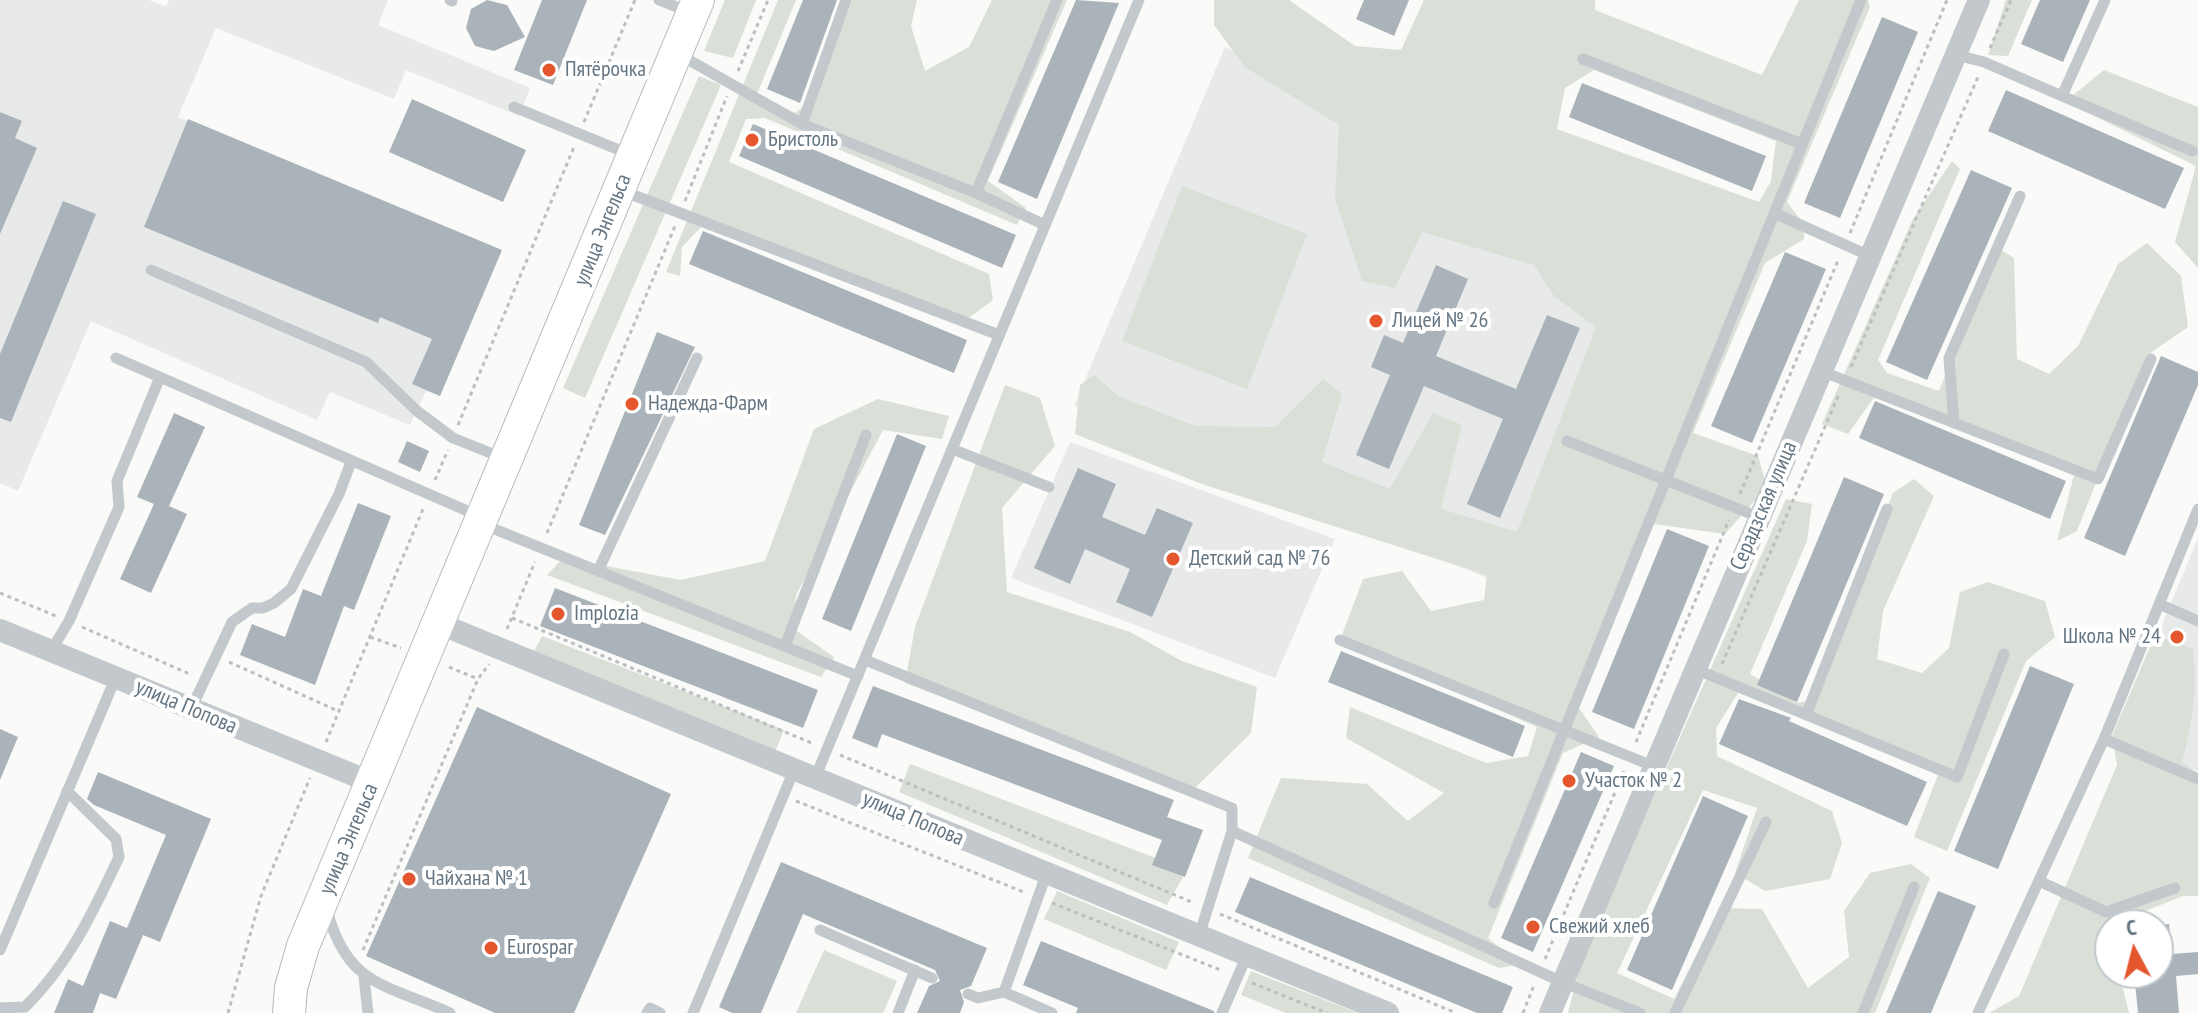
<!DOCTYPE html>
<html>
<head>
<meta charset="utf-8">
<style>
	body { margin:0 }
	#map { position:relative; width:2198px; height:1013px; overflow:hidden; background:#fafaf8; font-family:"PT Sans Narrow",sans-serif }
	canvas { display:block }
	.north { position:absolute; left:2094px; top:909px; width:80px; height:80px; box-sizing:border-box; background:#fff; border:2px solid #c1c8cd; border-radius:50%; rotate:353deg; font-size:22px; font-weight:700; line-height:32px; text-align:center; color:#657683 }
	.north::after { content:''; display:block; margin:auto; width:28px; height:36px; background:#e4572e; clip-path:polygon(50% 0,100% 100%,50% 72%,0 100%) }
</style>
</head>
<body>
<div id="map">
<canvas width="2198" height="1013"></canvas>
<div class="north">С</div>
</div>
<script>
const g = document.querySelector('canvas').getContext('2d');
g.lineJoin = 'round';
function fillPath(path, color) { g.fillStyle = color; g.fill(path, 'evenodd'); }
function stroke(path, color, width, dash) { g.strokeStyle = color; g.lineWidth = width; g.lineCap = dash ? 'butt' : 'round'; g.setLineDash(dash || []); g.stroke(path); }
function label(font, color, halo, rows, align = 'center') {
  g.font = font + ' "PT Sans Narrow",sans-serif'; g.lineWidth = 8; g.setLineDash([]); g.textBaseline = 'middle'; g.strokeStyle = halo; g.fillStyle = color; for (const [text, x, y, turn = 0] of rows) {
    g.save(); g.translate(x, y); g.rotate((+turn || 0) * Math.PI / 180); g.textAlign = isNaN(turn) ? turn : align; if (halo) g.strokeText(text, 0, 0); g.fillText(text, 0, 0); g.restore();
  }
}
fillPath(new Path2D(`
	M0,0H149L166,7L169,0H388L378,25L530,88L519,116L406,70L394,99L216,28L178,117L502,250L440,396L426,391L410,425L330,392L317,420L91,321L18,491L0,483Z
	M1225,47L1679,236L1528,595L1074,406Z
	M1070,442L1335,539L1275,678L1011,578Z
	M2198,538V771L2115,737Z`), '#e8e9e9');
fillPath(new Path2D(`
	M725,0H756L733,58L704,51Z
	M778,0H796L757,94L795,113L814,99L852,0H917L911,26L925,71L969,47L992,0H1067L988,181L1026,208L1017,225L765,118L746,119L729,162L989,274L993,300L959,325L705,223L682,247L680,276L666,272Z
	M1214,0H1289L1355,46L1401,50L1424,0H1595V10L1762,75L1799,0H1868L1870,7L1787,202L1804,224V239L1765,263L1693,433L1758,456L1767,487L1725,534L1654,524L1579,708L1599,737L1563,753L1488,938L1521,964L1499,968L1248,858L1281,778L1367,784L1408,821L1444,793L1346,738L1350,707L1486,763L1528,756L1537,727L1340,640L1363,579L1402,571L1431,611L1484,600L1487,575L1202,484L1075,434L1080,385L1094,375L1120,397L1196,426L1275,427L1323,379L1342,394L1322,462L1390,489L1433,413L1462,425L1441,509L1517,532L1596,327L1554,296L1534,265L1422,232L1395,288L1362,281L1335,198L1339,125L1245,67L1214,25ZM1594,70L1776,141L1771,181L1759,202L1557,129L1565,88Z
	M2006,0H2032L2008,56L1988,55Z
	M2104,70L2198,107V268L2175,242L2196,166L2080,109L2072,96Z
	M699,76L721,85L585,398L563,388Z
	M1952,161L1960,169L1878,360L1887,373L1939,391L1998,248L2014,258L2017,359L2049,374L2078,346L2118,264L2147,243L2181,276L2188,327L2146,356L2077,531L2057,541L2074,475L1878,392L1848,434L1822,424L1913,219Z
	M1182,186L1307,234L1247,389L1122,341Z
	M1005,385L1040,398L1055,446L1002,508L1007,592L1130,632L1182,661L1257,687L1251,733L1191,792L905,683L915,627Z
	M878,399L949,416L942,439L883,430L796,595L794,629L834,657L821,677L547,575L563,558L681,580L765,561L814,429Z
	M1914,479L1934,496L1883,611L1877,659L1922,673L1949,648L1960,592L1988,582L2045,601L2055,637L2026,661L1947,851L1914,837L1939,772L1740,690L1716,728L1717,756L1832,811L1842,843L1830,879L1765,891L1735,873L1757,808L1703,790L1617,973L1674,999L1720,908L1762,909L1808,988L1849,957L1844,911L1870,873L1911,864L1930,878L1875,1013H1568L1582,958L1786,499L1812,504L1807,541L1750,674L1798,703L1811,700L1893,493Z
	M2155,635L2193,649C2198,689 2192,724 2182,762L2198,773V896H2183L2110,925V973H2119L2129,1013H1989L2019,996L2117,765L2112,736Z
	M542,636L784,730L774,754L534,651Z
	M910,764L1187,870L1167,905L899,792Z
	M1057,891L1179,942L1166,970L1044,919Z
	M824,950L897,981L883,1013H796Z
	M1251,971L1358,1013H1286L1241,995Z`), '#dadfd7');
fillPath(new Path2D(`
	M487,0L507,5L525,37L494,51L475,46L466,28L471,9Z
	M542,0H587L553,85L514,70Z
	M803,0H837L800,103L767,89Z
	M1076,0L1119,3L1037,199L998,182Z
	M1364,0H1409L1394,36L1356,19Z
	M2040,0H2090L2063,62L2021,44Z
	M1882,17L1918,32L1840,218L1804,203Z
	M1582,83L1766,156L1752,191L1569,117Z
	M2006,90L2184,168L2165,209L1988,131Z
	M412,99L526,150L503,202L389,152Z
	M0,112L22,121L15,138L37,148L0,234Z
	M188,119L502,250L440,396L412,384L432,339L380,317L378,323L144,227Z
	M753,124L1016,235L1002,268L739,156Z
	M1971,170L2012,188L1927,380L1886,362Z
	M63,201L96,214L11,422L0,418V354Z
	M703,231L967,340L954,373L689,264Z
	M1785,252L1826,269L1752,443L1711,426Z
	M1436,265L1468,279L1436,356L1516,389L1547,315L1580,328L1500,518L1467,504L1503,419L1424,386L1389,469L1356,455L1390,375L1371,367L1384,335L1403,343Z
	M657,332L695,347L605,535L579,525Z
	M2161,356L2198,372V385L2125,556L2084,538Z
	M1875,401L2066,481L2050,519L1859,438Z
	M174,413L205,427L169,506L187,514L151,593L120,579L154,504L137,497Z
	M897,434L926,446L851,631L822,619Z
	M407,441L429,451L420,472L398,462Z
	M1078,468L1116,484L1102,517L1145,535L1157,508L1193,523L1152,617L1116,602L1130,569L1085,549L1070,584L1034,568Z
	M1844,477L1884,494L1797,702L1757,685Z
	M358,503L391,516L354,610L344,606L315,685L240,655L252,624L285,637L303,589L321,596Z
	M1667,529L1709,546L1634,729L1592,712Z
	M555,588L818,690L803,728L540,626Z
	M1341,651L1525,726L1513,757L1328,682Z
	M2030,666L2074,684L1998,869L1954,851Z
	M873,686L1174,800L1167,817L1203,830L1185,877L1152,865L1162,840L882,734L877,748L852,738Z
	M1739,699L1791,718L1789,721L1927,782L1907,826L1719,744Z
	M477,707L671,794L574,1013H495L366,956Z
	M0,729L18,737L0,780Z
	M1581,752L1614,766L1533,952L1501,938Z
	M98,772L211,819L160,942L143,935L116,999L100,993L93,1013H54L68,979L83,986L110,921L127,928L166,835L94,805L87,799Z
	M1703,796L1748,816L1672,990L1627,970Z
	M781,862L987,948L971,986L960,990L964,1002L960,1013H917L929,986L940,981L935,970L803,914L761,1013H732L719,1007Z
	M1250,877L1513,987L1502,1013H1477L1235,912Z
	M1938,891L1976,906L1931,1013H1886Z
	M2169,924L2172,954L2198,952V974L2176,976L2179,1013H2138L2134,973H2158V925Z
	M1041,941L1214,1011V1013H1076L1078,1008L1023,985Z`), '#aab3b9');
const secondary = new Path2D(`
	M289,1013L291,988L303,946L698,0`);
stroke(secondary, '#b3babf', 34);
stroke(new Path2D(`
	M1990,48L2011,0
	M738,71L768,0
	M584,122L635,0
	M685,201L727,96
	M1850,233L1947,0
	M1851,367L1978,77
	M458,425L574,147
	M435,480L448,450
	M1740,494L1839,258
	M547,533L675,226
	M0,593L56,616
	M512,618L814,744
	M82,627L192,675
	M507,629L535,562
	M370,637L401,648
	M229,662L338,711
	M1722,664L1840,392
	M449,667L478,679
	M326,742L423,509
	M1636,742L1729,520
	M840,755L1194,903
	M796,801L1026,893
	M1052,903L1223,971
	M1220,914L1456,1013
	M363,950L478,679L489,664
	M1545,959L1624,771
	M1252,983L1327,1013
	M228,1013L261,896L310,778
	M1523,1013L1534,985`), '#bbbfc2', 3, [4, 4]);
stroke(new Path2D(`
	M450,0L452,1
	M659,0L692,13
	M680,55L802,124L976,193L1045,225
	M1956,55L1984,62L2062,96L2105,0
	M1583,59L1802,144
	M2062,96L2192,151
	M514,107L629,154
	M802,124L846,0
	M620,190L999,335
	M976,193L1057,0
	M1774,213L1870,256
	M151,270L366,362L417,411L453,438L503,458
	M116,358L479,516
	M1821,371L2098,479L2151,359
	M1954,423L1949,358L2020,196
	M1567,441L1759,517
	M952,449L1049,487
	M482,524L858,676
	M598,571L697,358
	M2159,604L2198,621
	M1340,640L1653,766
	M785,646L866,435
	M51,651L69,621L119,507L117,481L160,377
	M865,660L1232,808V831L1562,982L1640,1013
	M1695,669L1957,777L2004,654
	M191,709L232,622L252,608H263L274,603L291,589L339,494L351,462
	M1806,715L1887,509
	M2104,739L2198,779
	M815,778L1139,0
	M1046,875L1004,992L1052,1013
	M2039,881L2106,912L2175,888
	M1494,903L1861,0
	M327,910C347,986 385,984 450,1013
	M820,930L932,978
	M1199,936L1232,831
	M0,950L116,677
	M364,977L368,1013
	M968,994L978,998L1004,992
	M0,1008L25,1007C69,964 93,912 119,857L116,839L67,791
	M647,1013L650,1008L660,1013
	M693,1013L794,770
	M898,1013L915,970
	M1222,1013L1247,955
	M1675,1013L1766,822
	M1863,1013L1914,887
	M1978,1013L2104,739L2198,509`), '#c3c8cc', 11);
stroke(new Path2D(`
	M440,624L1388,1013
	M0,630L373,783
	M1550,1013L1979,0`), '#c3c8cc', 22);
stroke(secondary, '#fff', 32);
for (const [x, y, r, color] of [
	[549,70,8,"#e4572e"],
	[752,140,8,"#e4572e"],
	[1376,321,8,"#e4572e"],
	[632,404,8,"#e4572e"],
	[1173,559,8,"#e4572e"],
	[558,614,8,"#e4572e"],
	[2177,637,8,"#e4572e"],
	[1569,781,8,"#e4572e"],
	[409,879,8,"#e4572e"],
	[1533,927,8,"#e4572e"],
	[491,948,8,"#e4572e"]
]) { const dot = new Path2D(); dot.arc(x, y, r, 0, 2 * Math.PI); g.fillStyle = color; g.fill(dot); stroke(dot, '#fff', 3); }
label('22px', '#657683', '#fff', [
	["Пятёрочка",565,70],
	["Бристоль",768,140],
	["Лицей № 26",1392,321],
	["Надежда-Фарм",648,404],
	["Детский сад № 76",1189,559],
	["Implozia",574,614],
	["Школа № 24",2161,637,"right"],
	["Участок № 2",1585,781],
	["Чайхана № 1",425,879],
	["Свежий хлеб",1549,927],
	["Eurospar",507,948]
], 'left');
label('22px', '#657683', '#fff', [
	["улица Энгельса",603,230,-68],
	["Серадзская улица",1764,506,-67],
	["улица Попова",186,707,23],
	["улица Попова",913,819,23],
	["улица Энгельса",349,839,-67]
]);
</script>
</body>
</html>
